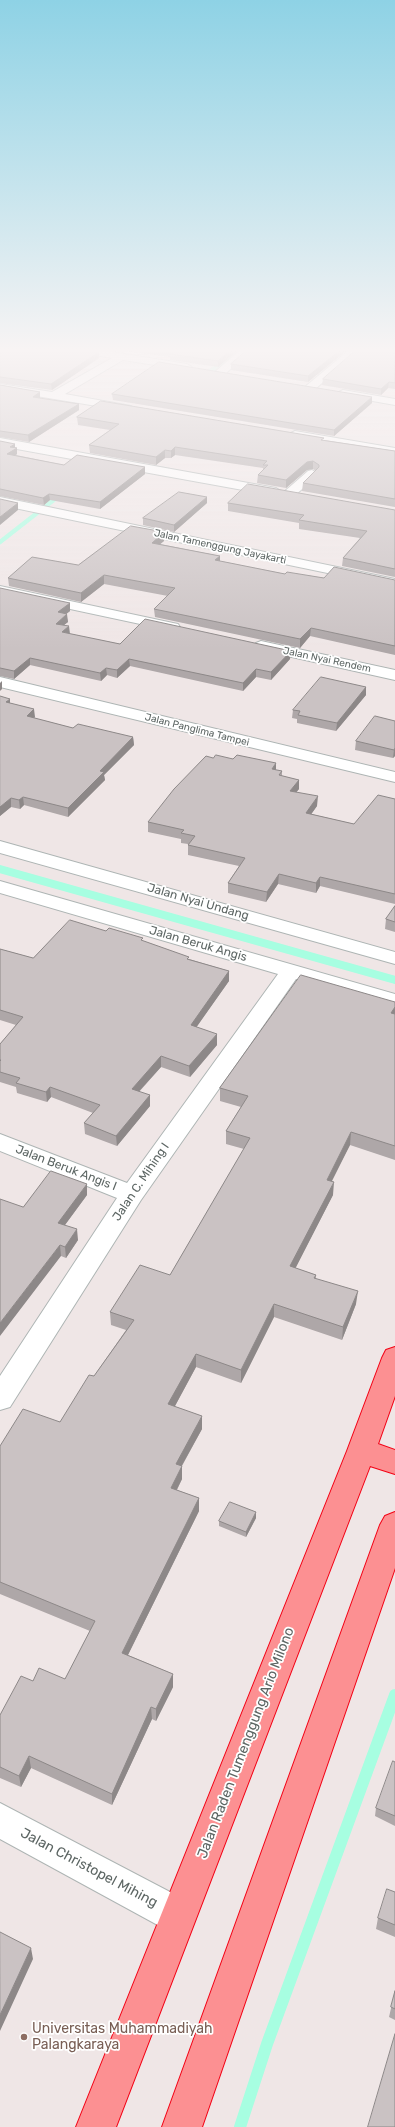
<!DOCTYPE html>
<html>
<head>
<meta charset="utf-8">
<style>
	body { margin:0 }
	canvas { display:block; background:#efe6e6 }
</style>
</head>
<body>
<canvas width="395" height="2127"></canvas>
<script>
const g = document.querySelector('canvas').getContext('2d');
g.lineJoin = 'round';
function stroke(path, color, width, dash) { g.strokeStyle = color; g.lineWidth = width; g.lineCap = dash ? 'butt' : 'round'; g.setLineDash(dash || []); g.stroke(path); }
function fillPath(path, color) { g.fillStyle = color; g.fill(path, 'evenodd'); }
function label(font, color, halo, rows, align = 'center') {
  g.font = font + ' Rubik,sans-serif'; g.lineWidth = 3.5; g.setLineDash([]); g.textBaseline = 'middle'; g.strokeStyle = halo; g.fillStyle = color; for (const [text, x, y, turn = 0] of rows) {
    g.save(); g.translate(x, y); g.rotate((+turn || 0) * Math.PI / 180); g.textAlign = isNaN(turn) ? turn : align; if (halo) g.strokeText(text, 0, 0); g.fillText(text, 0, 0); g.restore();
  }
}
stroke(new Path2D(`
	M203,377L237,351
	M0,542L60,495`), '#a7fee1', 4.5);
stroke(new Path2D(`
	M0,869L395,980`), '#a7fee1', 8);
stroke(new Path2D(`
	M240,2127L267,2044L395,1695`), '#a7fee1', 12);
const minor = new Path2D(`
	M82,351H106L187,364L192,367L187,370L123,360L65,394L131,406L133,408L131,410L127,411L0,390V384L52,392L112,358L87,354Z
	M239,351H250L224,375H216L215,373L216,371Z
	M348,351H359L314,390H306L305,388L306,386Z
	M343,390L395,399V405L339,395L337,393Z
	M295,431L395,448V456L291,437L289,435L291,433Z
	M0,438L276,488L282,492L276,496L0,446Z
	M312,470L318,474L316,477L293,497H285L283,494L285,491L308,471Z
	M0,497L395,579V587L0,505Z
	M0,586L173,623L178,624L180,627L178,630L173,631L0,594Z
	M261,641L395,670V680L256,649L253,646L256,643Z
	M0,677L395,772V782L0,687Z
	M0,841L395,952V964L0,853Z
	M0,881L395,994V1008L296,979L141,1200L10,1407L0,1410V1376L117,1198L0,1151V1134L127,1183L278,974L0,893Z
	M0,1803L191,1903L196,1916L191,1929L178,1934L165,1929L0,1839Z`);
const highway = new Path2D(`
	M395,1347V1396L378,1444L395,1450V1474L370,1466L116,2127H76L347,1451L382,1358L386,1350Z
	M395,1512V1568L202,2127H162L380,1525L385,1516Z`);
stroke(minor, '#aeb5b4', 2);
stroke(highway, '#f30215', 2);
fillPath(minor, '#fff');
fillPath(highway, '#fc9092');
fillPath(new Path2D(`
	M0,351L99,352V358L52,390L0,383Z
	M126,351H237L218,367L170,360V357Z
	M246,351H346L308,382L231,370V364Z
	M395,351V389L388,388L381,395L322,385L323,379Z
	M0,385L40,392V398L79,404V410L29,442L0,437Z
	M112,394L372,403L334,436L113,400Z
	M77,417L324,440L395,451V507L302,491L303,483L316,471L313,469L307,470L286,488L257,483L258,475L263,470V468L175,455L171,458H165L156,465L90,453L89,445L110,430L78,425Z
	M0,441L17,448V454L16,455L64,465L145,467V474L100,509L50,500L44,505L0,496Z
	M207,503L174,532L143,525V518Z
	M228,503L395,510V577L342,566L343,558L360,538L299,529V523L228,511Z
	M164,541L160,544L220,556V561L285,574L324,578L395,580V655L310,636L300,648L155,617L154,609L168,596L104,584L81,602L9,586L8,578L78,565Z
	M0,588L70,611L66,614L68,622L64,625L70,634L120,644L290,659L271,680L256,677L243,691L130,666L117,678L107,675L101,681L30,665L14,679L0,676Z
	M366,687V695L336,731L297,723V719L292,718L293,710Z
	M0,696L10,703L35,717L34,718L73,728L133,737L134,745L104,775L105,780L68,817L24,805L20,809L11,807L0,816Z
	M395,721V756L393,758L355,750L356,741Z
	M276,770L282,771V776L299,780V789L296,792L317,806L311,814L354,824L395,799V904L320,886L316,893L278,884L266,902L228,893V883L239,866L188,855V844L181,843V839L148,832V822Z
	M395,906V932L385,929L386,919Z
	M106,931L143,941L189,959L229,971V981L196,1027L217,1045L190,1077L161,1067L139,1092L150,1095V1106L117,1146L85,1134L84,1123L93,1113L51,1097L47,1102L17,1093L16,1087L0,1082V1044L16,1025L0,1020V949L33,958Z
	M395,1002V1160L350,1145L331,1181L333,1195L295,1268L316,1275V1279L356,1304L342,1340L274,1317L241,1383L196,1367L175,1406L202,1429L182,1466V1479L177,1490L199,1498V1511L128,1655L173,1674V1687L156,1721L152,1719L112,1805L31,1768L21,1787L0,1778V1715L33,1681L65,1679L90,1631L0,1594V1446L60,1422L94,1376L126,1330L111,1325L110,1312L170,1275L244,1149L226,1144V1131L241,1107L220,1101V1088Z
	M87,1195L65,1225L78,1240L66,1258L61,1256L23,1207Z
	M256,1512V1518L246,1537L219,1526V1521Z
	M395,1762V1826L375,1816L376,1808Z
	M395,1892V1937L376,1929L378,1918Z
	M395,1991V2020L389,2017Z`), '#aea7a8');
fillPath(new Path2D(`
	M230,351H237L218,367V361Z
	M339,351H346L308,382V376Z
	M99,352V358L52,390L51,384Z
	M389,382L388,388L381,395V389Z
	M40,392V398L33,397Z
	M372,397V403L334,436V430Z
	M79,404V410L29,442L28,435Z
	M15,444V449L17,448V454L8,460L7,454L10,447Z
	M175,447V455L171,458V451Z
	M165,450V458L156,465V457Z
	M313,461V469L307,470L286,488V480L307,462Z
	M145,467V474L100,509V502Z
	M49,494L50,500L44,505L43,498Z
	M207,497V503L174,532V525Z
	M18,503V510L0,525V517Z
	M164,532V541L152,551V543Z
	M220,556V564L215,560Z
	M104,575V584L81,602V593Z
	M70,603V611L59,620L58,612Z
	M67,614L68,622L56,631V624Z
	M69,626L70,634L62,632Z
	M311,628L310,636L300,648V639Z
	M291,651L290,659L271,680V672Z
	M30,658V665L14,679V671Z
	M129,659L130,666L117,678V670Z
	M106,668L107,675L101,681L100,673Z
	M256,669V677L243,691V683Z
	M2,681V689L0,691V683Z
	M366,687V695L336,731L337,723Z
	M10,699V707L6,702Z
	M34,709L35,717L27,724V716Z
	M133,737L134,745L104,775L105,780L68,817V808L100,771Z
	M395,748V756L393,758L394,750Z
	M276,763V773L272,769Z
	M299,780V789L290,800V791Z
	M318,796L317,806L305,823L306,813Z
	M23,797L24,805L20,809L19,800Z
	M11,798V807L0,816V807Z
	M279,874L278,884L266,902L267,892Z
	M320,877V886L316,893V883Z
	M229,971V981L191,1035V1025Z
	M395,1007V1017L391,1013Z
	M217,1034V1045L190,1077L189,1066Z
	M161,1056V1067L132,1099V1089Z
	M50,1087L51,1097L47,1102L46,1092Z
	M150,1095V1106L117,1146L116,1136Z
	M351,1132L350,1145L326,1193L327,1180Z
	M334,1182L333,1195L290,1279V1266Z
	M87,1184V1195L59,1233L58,1223Z
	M77,1229L78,1240L66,1258L65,1247Z
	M60,1245L61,1256L0,1336V1323Z
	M358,1291L356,1304L342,1340L343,1327Z
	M274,1304V1317L241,1383V1370Z
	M196,1354V1367L169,1417L168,1404Z
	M202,1416V1429L176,1476V1464Z
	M182,1466V1479L171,1501V1488Z
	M199,1498V1511L123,1665L122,1653Z
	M256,1512V1518L246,1537V1532Z
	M173,1674V1687L156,1721V1709Z
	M151,1707L152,1719L112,1805V1794Z
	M29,1756L31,1768L21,1787L19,1776Z
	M31,1948L33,1959L0,2031V2015Z`), '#8d8888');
const building = new Path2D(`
	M0,351H95L99,352L51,384L0,377Z
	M171,351H230L218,361L170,354L174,351Z
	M246,351H339L308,376L231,364Z
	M355,351H395V383L389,382L381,389L323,379Z
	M159,362L372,397L334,430L112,394Z
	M0,385L40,392L33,397L79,404L28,435L0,431Z
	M101,401L324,438L321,440L395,451V499L303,483L319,467V465L313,461L307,462L286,480L258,475L268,465H263L267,461L175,447L171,451L165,450L156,457L89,445L119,424L77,417Z
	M0,441L15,444L10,447L17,448L7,454L64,465L77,455L145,467L100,502L49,494L43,498L0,489Z
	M248,484L395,510V569L343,558L367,531L299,520L304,515L228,503Z
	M179,492L207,497L174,525L143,518Z
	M0,499L18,503L0,517Z
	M131,526L164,532L152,543L220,556L215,560L285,574L287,572L324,578L334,567L395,580V646L311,628L300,639L154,609L175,588L104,575L81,593L8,578L32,557L78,565Z
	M0,588L70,603L58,612L67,614L56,624L69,626L62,632L120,644L145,619L291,651L271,672L256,669L243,683L129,659L117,670L106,668L100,673L30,658L14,671L0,668Z
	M321,677L366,687L337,723L298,715L300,711L293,710Z
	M0,696L10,699L6,702L34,709L27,716L73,728L78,724L133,737L100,771L104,772L68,808L23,797L19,800L11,798L0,807Z
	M375,716L395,721V748L394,750L356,741Z
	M216,755L233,759L237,755L276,763L272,769L282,771L279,775L299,780L290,791L318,796L306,813L354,824L378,795L395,799V894L320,877L316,883L279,874L267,892L228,883L245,858L188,845L195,836L181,833L184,830L148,822L174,789L206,756L213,758Z
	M395,906V922L386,919Z
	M70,920L106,931L109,928L143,938L141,940L189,957L187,959L229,971L191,1025L217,1034L189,1066L161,1056L132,1089L150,1095L116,1136L84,1123L100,1105L50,1087L46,1092L16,1083L20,1078L0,1072V1061L1,1060H0V1044L23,1017L0,1010V949L33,958Z
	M301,975L395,1002V1007L391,1013L395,1014V1146L351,1132L327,1180L334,1182L290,1266L316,1275L314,1278L358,1291L343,1327L274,1304L241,1370L196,1354L168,1404L202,1416L176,1464L182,1466L171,1488L199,1498L122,1653L173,1674L156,1709L151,1707L112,1794L29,1756L19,1776L0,1767V1715L21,1676L33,1681L39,1668L65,1679L95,1621L0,1582V1446L23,1409L60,1422L89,1375L94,1376L134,1320L110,1312L140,1265L170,1275L250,1138L226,1131L248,1096L220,1088Z
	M51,1171L87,1184L58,1223L77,1229L65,1247L60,1245L0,1323V1199L23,1207Z
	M230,1502L256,1512L246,1532L219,1521Z
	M393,1761L395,1762V1816L376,1808Z
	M387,1889L395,1892V1925L378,1918Z
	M0,1932L31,1948L0,2015Z
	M395,1991V2009L391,2007Z
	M395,2034V2127H368Z`);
fillPath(building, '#cac2c3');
stroke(building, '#8d8888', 1);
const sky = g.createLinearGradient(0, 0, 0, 649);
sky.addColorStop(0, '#8ed2e5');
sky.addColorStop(0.54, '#f8f4f4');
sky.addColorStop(1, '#f8f4f400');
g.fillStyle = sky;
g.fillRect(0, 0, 395, 649);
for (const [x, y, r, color] of [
	[24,2037,4,"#8d6e63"]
]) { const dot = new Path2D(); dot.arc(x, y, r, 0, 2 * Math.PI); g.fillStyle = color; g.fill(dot); stroke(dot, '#fff', 1.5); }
label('10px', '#5d6664', '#fff', [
	["Jalan Tamenggung Jayakarti",220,547,12],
	["Jalan Nyai Rendem",327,660,12],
	["Jalan Panglima Tampei",197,730,14]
]);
label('12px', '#5d6664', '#fff', [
	["Jalan Nyai Undang",198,902,16],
	["Jalan Beruk Angis",198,944,16],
	["Jalan Beruk Angis I",66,1168,21],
	["Jalan C. Mihing I",141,1182,-56]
]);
label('14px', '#5d6664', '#fff', [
	["Jalan Raden Tumenggung Ario Milono",246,1743,-69],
	["Jalan Christopel Mihing",89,1868,28]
]);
label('14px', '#785e54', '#fff', [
	["Universitas Muhammadiyah",32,2029],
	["Palangkaraya",32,2045]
], 'left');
</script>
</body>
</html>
